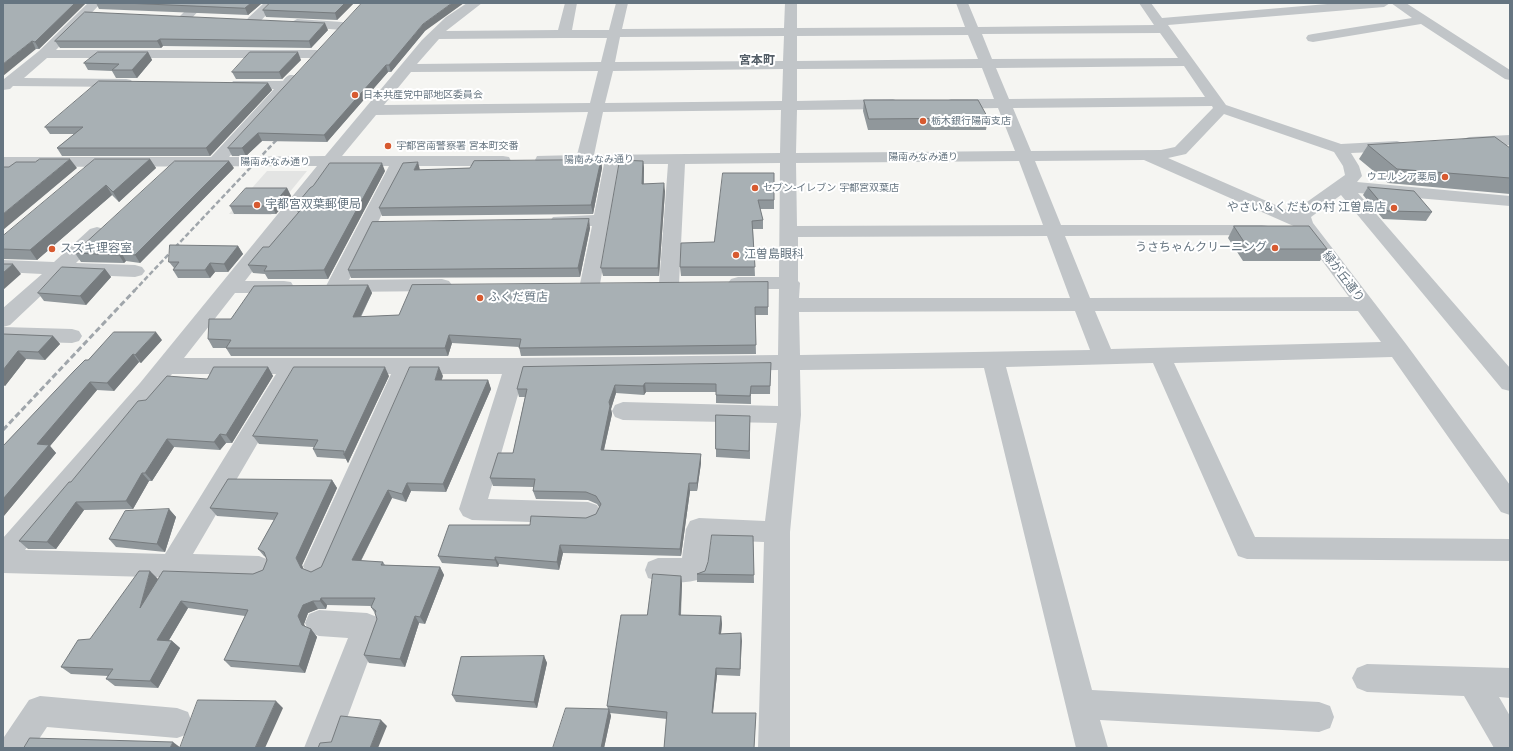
<!DOCTYPE html>
<html>
<head>
<meta charset="utf-8">
<style>
	body { margin:0 }
	#map { position:relative; width:1513px; height:751px; overflow:hidden; background:#f5f5f2; font-family:Arial,sans-serif }
	canvas { display:block }
	.frame { position:absolute; inset:0; border:4px solid #667581; pointer-events:none }
</style>
</head>
<body>
<div id="map">
<canvas width="1513" height="751"></canvas>
<div class="frame"></div>
</div>
<script>
const g = document.querySelector('canvas').getContext('2d');
g.lineJoin = 'round';
function fillPath(path, color) { g.fillStyle = color; g.fill(path, 'evenodd'); }
function stroke(path, color, width, dash) { g.strokeStyle = color; g.lineWidth = width; g.lineCap = dash ? 'butt' : 'round'; g.setLineDash(dash || []); g.stroke(path); }
function label(font, color, halo, rows, align = 'center') {
  g.font = font + ' Arial,"Noto Sans JP",sans-serif'; g.lineWidth = 4; g.setLineDash([]); g.textBaseline = 'middle'; g.strokeStyle = halo; g.fillStyle = color; for (const [text, x, y, turn = 0] of rows) {
    g.save(); g.translate(x, y); g.rotate((+turn || 0) * Math.PI / 180); g.textAlign = isNaN(turn) ? turn : align; if (halo) g.strokeText(text, 0, 0); g.fillText(text, 0, 0); g.restore();
  }
}
fillPath(new Path2D(`
	M267,171H307L271,215L229,214Z`), '#e3e4e3');
fillPath(new Path2D(`
	M88,3H101L56,50H316L321,51L323,54L321,57L316,58H47L24,78L126,79L131,80L133,83L131,86L126,87L13,86L10,89L3,90L4,79L39,51Z
	M193,3H206L189,21H179L178,18Z
	M264,3H277L258,24H248L246,21L248,18Z
	M467,3H482L446,31L558,30L565,3H577L572,30H609L616,3H628L622,29L784,28L785,3H797V28L965,27L956,3H968L978,27L1154,25L1139,3H1151L1162,18L1339,3H1390L1384,7L1168,25L1226,105L1341,144L1397,141L1403,143L1405,146L1403,149L1397,151L1351,153L1359,166L1362,176L1357,182L1510,196V206L1358,193L1510,368V391L1502,389L1341,195L1311,217L1313,223L1406,344L1510,485V515L1501,512L1392,357L1174,363L1255,537L1510,539V561L1247,559L1238,556L1153,363L1006,367L1092,690L1319,702L1330,706L1334,717L1330,728L1319,732L1100,720L1108,748H1076L984,368L800,370L801,415L790,532V748H758L764,542L711,540L707,570L704,578C687,584 665,584 648,578L645,570L648,562L658,558H682L686,529L690,521L699,518L765,521L777,423L623,420L615,417L612,411L615,405L623,402L778,406V370L524,374L488,499L588,502L597,505L601,513L597,521L588,524L472,520L463,516L459,509L502,374H413L325,574L316,578L307,574L303,566L391,374H298L193,554L259,556L269,560L272,568L269,576L259,580L3,573V538L140,383L317,166L3,167V157H211L274,89L238,88L233,87L231,84L233,81H283C287,75 290,74 297,76L299,79L297,82L229,157L325,156L422,40L446,17ZM1160,33L1178,58L992,59L982,34ZM968,35L978,59L797,61V36ZM784,36L783,61L615,62L620,37ZM564,38H607L601,62L417,64L439,39ZM1184,66L1205,97L1009,99L996,68ZM982,68L994,99H951L946,101L943,104L946,107L951,109L998,108L1015,151L796,153L797,110L893,109L898,107L901,104L898,101L893,99L797,101V69ZM783,69L782,101L605,103L613,71ZM598,71L590,103L384,105L411,72ZM1212,106L1213,108L1175,147L1161,150L1031,151L1013,108ZM781,110L780,153L594,155L603,112ZM588,112L577,155L537,156L535,160L537,164L543,165L604,164L594,215L553,217L550,221L553,225L559,226H592L580,284L583,288L590,290L597,288L600,284L621,164H668L659,284L662,288L669,290L676,288L679,284L685,164L780,163L779,277H738L731,279L728,283L731,287L738,289H779L778,355L515,358H184L235,293H284L291,292L294,287L291,282L284,281H245L334,166H389L326,286L329,291L338,292L442,291L449,289L452,285L449,281L442,279L349,280L406,166H503L509,165L511,161L509,157L503,156H342L376,115ZM1224,114L1334,152L1343,166L1345,175L1297,209L1294,213L1168,158L1186,154ZM1144,160L1298,228L1349,297L1090,298L1065,236L1262,235L1268,234L1271,230L1268,226L1262,225H1061L1035,161ZM1019,161L1043,225L797,226L796,163ZM1047,236L1070,298H799L800,283L798,281V237ZM1075,311L1090,350L800,355L799,312ZM1095,311H1358L1381,342L1111,349ZM172,374H276L165,554L25,550Z
	M1391,3H1406L1510,70V80L1505,79L1421,24L1313,42L1308,41L1306,38L1308,35L1313,34L1412,18Z
	M297,19L342,22L347,23L349,26L347,29L342,30L292,26L290,23Z
	M1510,135V145L1469,147L1463,145L1461,142L1463,139L1469,137Z
	M97,227L104,229L106,233L76,263L135,265L142,267L145,271L142,275L135,277L64,274L10,325L3,327L72,329L79,331L82,336L79,341L72,343L3,341V308L42,274L3,272V260L54,262L90,229Z
	M319,610L367,613L377,617L381,626L336,748H304L348,638L319,636L309,632L305,623L309,614Z
	M1367,664L1510,668V698L1499,697L1510,716V748H1494L1464,696L1367,692L1357,688L1352,678L1357,668Z
	M40,696L177,708L188,712L192,723L188,734L177,738L47,727L33,748H3L4,737L29,700Z`), '#c1c5c8');
stroke(new Path2D(`
	M134,291L284,132`), '#a0a6ab', 2.5, [5, 2.5]);
stroke(new Path2D(`
	M3,430L135,290`), '#a0a6ab', 3, [6, 3]);
fillPath(new Path2D(`
	M3,3H86L39,49H36Z
	M96,3H262L248,15L99,9Z
	M354,3L337,20L266,17L263,10Z
	M328,30L311,48L163,46L161,48H60L55,41Z
	M425,31L391,72H388L327,142L262,141L246,156H232L228,148Z
	M148,52L152,60L137,78H116L112,71L88,70L84,63Z
	M301,60L282,79H236L232,72Z
	M268,83L272,90L210,156H62L57,148L74,134H50L45,127Z
	M864,100L988,118L986,130H868L863,111Z
	M1368,145L1510,148V194L1388,183L1359,159Z
	M150,159L156,168L119,202L112,195L37,260L3,259V236Z
	M601,160L602,168L593,214L382,216L379,208L420,170L470,168Z
	M643,161L644,168V184L665,191L659,276H603L601,268Z
	M234,168L140,263L126,261L124,263L81,262L75,253Z
	M385,171L328,279H268L265,274L253,273L248,265L269,247L298,213L295,206Z
	M774,173V209H760L763,220V229H753L755,276H681L680,267L714,242Z
	M1368,187L1432,212L1426,221L1383,219L1363,195Z
	M287,188L291,196L276,214H234L230,206Z
	M1234,226L1327,249L1320,261H1243L1228,238Z
	M590,228L580,277L351,278L348,270Z
	M238,246L243,254L228,272H215L210,278H178L173,270L174,268L169,262Z
	M105,269L111,277L86,305L44,301L38,293Z
	M768,282V315H755L756,354L521,356L519,347L452,343L448,356H231L226,348H213L208,339L231,319L368,285L372,293L361,317L399,315Z
	M3,334L53,336L60,344L45,360L26,359L5,386L3,385Z
	M162,340L141,363L139,362L114,391L97,390L50,446L56,453L3,517V446L88,360Z
	M771,363L770,394H751V404L716,403V392H646L644,395L616,393L611,409L612,414L604,450L701,454V463L697,491H690L681,556L563,553L559,570L499,564L498,567L442,563L438,556L530,525L586,518L596,514L599,507L597,504L588,500L536,499L533,491L534,487L493,486L490,478L513,453L525,397H519L517,389Z
	M268,367L273,376L232,443H226L220,450L174,447L152,481H149L133,509L84,510L56,549H28L19,541L146,400L207,379Z
	M389,376L348,463L346,459L317,457L313,449L314,447L259,444L253,436Z
	M443,376L441,380H488L491,389L446,492L411,491L406,502L392,498L361,561L383,562L385,565L440,567L444,575L425,624L419,623L405,667L369,663L364,655L377,619L376,615L371,607V606L327,605L326,609H318L308,613L304,624L305,627L311,629L317,637L305,673L231,667L224,660L245,616L188,608L169,640L172,641L180,648L158,688L115,686L106,679L108,676L71,674L61,667L90,639L158,579L157,581L253,574L263,570L267,560V558L264,556L258,549L274,520L217,516L210,508L332,480L337,488L302,565L303,569L311,572L321,567Z
	M750,416V459L716,457V449Z
	M169,509L176,517L165,552L116,547L109,539Z
	M753,536L754,583L697,582V574L705,571Z
	M681,576L682,584L681,615L721,616L722,624L721,634L741,633L740,676L717,675L713,713H756L754,748H664L667,719L610,713L611,716L604,748H553L608,709L607,706L647,615Z
	M544,656L547,663L537,708L456,702L452,695Z`), '#90979b');
fillPath(new Path2D(`
	M75,3H86L39,49L35,42Z
	M251,3H262L248,15L245,8Z
	M345,3H354L337,20L335,13Z
	M452,3H464L425,31L391,72L389,65L423,24Z
	M325,23L328,30L311,48L309,41Z
	M160,39L163,46L161,48L157,41Z
	M32,41L36,49L3,76V64Z
	M148,52L152,60L137,78L132,70Z
	M298,52L301,60L282,79L279,72Z
	M386,65L388,72L327,142L324,135Z
	M268,83L272,90L210,156L206,148Z
	M258,133L262,141L246,156L242,148Z
	M70,159L77,168L3,230V214Z
	M150,159L156,168L119,202L113,192Z
	M601,160L602,168L593,214L591,205Z
	M229,161L234,168L140,263L135,255Z
	M643,161L644,168L643,192L642,184Z
	M418,162L420,170H414Z
	M382,163L385,171L328,279L324,270Z
	M664,183L665,191L659,276L658,268Z
	M106,185L112,195L37,260L30,250Z
	M287,188L291,196L276,214L272,206Z
	M589,219L590,228L580,277L578,268Z
	M238,246L243,254L228,272L224,264Z
	M121,252L126,261L124,263L119,255Z
	M210,263L215,272L210,278L205,270Z
	M13,264L21,274L3,290V273Z
	M105,269L111,277L86,305L80,296Z
	M368,285L372,293L356,325L353,317Z
	M156,332L162,340L141,363L135,355Z
	M449,335L452,343L448,356L445,348Z
	M53,336L60,344L45,360L38,352Z
	M18,351L26,359L5,386L3,383V370Z
	M133,354L139,362L114,391L107,383Z
	M268,367L273,376L232,443L226,435Z
	M385,367L389,376L348,463L344,455Z
	M439,367L443,376L439,389L435,380Z
	M488,380L491,389L446,492L443,484Z
	M90,382L97,390L50,446L56,453L3,517V499L37,444Z
	M645,383L646,392L644,395L643,386Z
	M615,385L616,393L611,409L612,414L602,458L601,450L609,402Z
	M220,434L226,443L220,450L214,442Z
	M167,439L174,447L152,481L145,473Z
	M701,454V463L697,491V483Z
	M142,473L149,481L133,509L126,501Z
	M332,480L337,488L302,565L306,575L301,568L296,558Z
	M407,483L411,491L406,502L402,494Z
	M689,483L690,491L681,556L680,549Z
	M388,490L392,498L357,568L352,560Z
	M76,502L84,510L56,549L47,542Z
	M169,509L176,517L165,552L157,544Z
	M560,545L563,553L559,570L557,562Z
	M495,557L499,564L498,567L495,560Z
	M440,567L444,575L425,624L420,617Z
	M150,571L158,579L148,615L140,608Z
	M681,576L682,584L680,622L679,615Z
	M321,598L327,605L326,609L320,601Z
	M181,601L188,608L165,647L157,640Z
	M313,601L318,609L308,613L304,624L308,633L302,625L298,616L303,605Z
	M415,616L419,623L405,667L400,659Z
	M721,616L722,624L720,642L719,634Z
	M311,629L317,637L305,673L299,666Z
	M741,633L742,641L740,676V669Z
	M172,641L180,648L158,688L150,681Z
	M544,656L547,663L537,708L534,702Z
	M716,668L717,675L712,720V713Z
	M276,701L283,708L265,748H255Z
	M609,709L611,716L604,748H601Z
	M381,720L387,726L378,748H370Z
	M173,742L181,748H170Z`), '#767b7e');
const building = new Path2D(`
	M3,3H75L35,42L32,41L3,64Z
	M124,3H251L245,8Z
	M270,3H345L335,13L263,10Z
	M362,3H452L423,24L389,65H386L324,135L258,133L242,148H228Z
	M85,12L325,23L309,41L160,39L157,41H55Z
	M98,52H148L132,70H112L119,64L84,63Z
	M250,52H298L279,72H232Z
	M99,81L268,83L206,148H57L83,127H45Z
	M864,100H978L988,118L869,119Z
	M1495,137L1510,148V178L1397,169L1368,145Z
	M40,159H70L3,214V167H9L16,162H35Z
	M95,159H150L113,192L106,185L30,250L3,249V236Z
	M601,160L591,205L379,208L403,163L418,162L414,170L470,168L474,161Z
	M620,160L643,161L642,184L664,183L658,268H601Z
	M175,161H229L135,255L121,252L119,255L75,253Z
	M330,163H382L324,270L264,271L267,266L248,265L263,247H269L304,206H295L310,188L313,186Z
	M723,173H774V200H758L763,220L752,221L755,267H680L681,243L714,242Z
	M1368,187L1414,191L1432,212L1388,211Z
	M246,188H287L272,206H230Z
	M589,219L578,268L348,270L372,222Z
	M1234,226H1309L1327,249H1249Z
	M170,245L238,246L224,264L210,263L205,270H173L179,262H169Z
	M3,264H13L3,273Z
	M62,267L105,269L80,296L38,293Z
	M768,282V307H755L756,345L519,348L521,339L449,335L445,348H226L231,340L208,339L209,319H231L254,286L368,285L353,317L399,315L412,285Z
	M114,332H156L135,355L133,354L107,383L90,382L37,444L49,445L3,499V446L74,371L85,360H88Z
	M3,334L53,336L38,352L18,351L3,370Z
	M771,363L770,386H751L750,396L716,395V384L645,383L643,386L615,385L609,402L610,406L601,450L701,454L697,483H689L680,549L560,545L557,562L495,557V560L438,556L449,525H530L531,516L586,518L596,514L601,504L596,496L586,492L533,491L535,479L490,478L498,453H513L527,389H517L523,367Z
	M214,367H268L226,435L220,434L214,442L167,439L145,473H142L126,501L76,502L47,542L19,541L69,482H71L138,401L146,400L167,376L207,379Z
	M294,367H385L344,455V451L313,449L318,440L253,436Z
	M410,367H439L435,380H488L443,484L407,483L402,494L388,490L352,560L383,562L381,565L440,567L420,617L415,616L400,659L364,655L377,619L375,613L376,611L371,607L375,598H321L320,601H313L303,605L298,616L302,625L311,629L299,666L224,660L248,610L181,601L157,640L172,641L150,681L106,679L113,669L61,667L78,640L90,639L139,571H150L140,608L163,571L253,574L263,570L267,560L264,552L258,549L278,513L210,508L228,479L332,480L296,558L301,568L311,572L321,567Z
	M716,415L750,416L749,451L716,449Z
	M169,509L157,544L109,539L125,511Z
	M712,535L753,536L754,575L697,574L705,571L708,562Z
	M653,574L681,576L679,615L721,616L719,634L741,633L740,669L716,668L712,713H756L754,748H664L667,712L607,706L621,615H647Z
	M544,656L534,702L452,695L461,657Z
	M198,700L276,701L255,748H180Z
	M566,708L609,709L601,748H553Z
	M341,716L381,720L370,748H318L320,743L331,742Z
	M30,738L173,742L170,748H24Z`);
fillPath(building, '#a8b0b4');
stroke(building, '#767b7e', 1);
for (const [x, y, r, color] of [
	[355,95,4,"#d75a30"],
	[923,121,4,"#d75a30"],
	[388,146,4,"#d75a30"],
	[1445,177,4,"#d75a30"],
	[755,188,4,"#d75a30"],
	[257,205,4,"#d75a30"],
	[1394,208,4,"#d75a30"],
	[1275,248,4,"#d75a30"],
	[52,249,4,"#d75a30"],
	[736,255,4,"#d75a30"],
	[480,298,4,"#d75a30"]
]) { const dot = new Path2D(); dot.arc(x, y, r, 0, 2 * Math.PI); g.fillStyle = color; g.fill(dot); stroke(dot, '#fff', 1.5); }
label('10px', '#667581', '#fff', [
	["日本共産党中部地区委員会",363,95],
	["栃木銀行陽南支店",931,121],
	["宇都宮南警察署 宮本町交番",396,146],
	["ウエルシア薬局",1437,177,"right"],
	["セブン-イレブン 宇都宮双葉店",763,188]
], 'left');
label('10px', '#667581', '#fff', [
	["陽南みなみ通り",923,157],
	["陽南みなみ通り",599,160,-1],
	["陽南みなみ通り",275,162]
]);
label('bold 12px', '#545e67', '#fff', [
	["宮本町",757,61]
]);
label('12px', '#667581', '#fff', [
	["宇都宮双葉郵便局",265,205],
	["やさい＆くだもの村 江曽島店",1386,208,"right"],
	["うさちゃんクリーニング",1267,248,"right"],
	["スズキ理容室",60,249],
	["江曽島眼科",744,255],
	["ふくだ質店",488,298]
], 'left');
label('12px', '#667581', '#fff', [
	["緑が丘通り",1343,277,53]
]);
</script>
</body>
</html>
